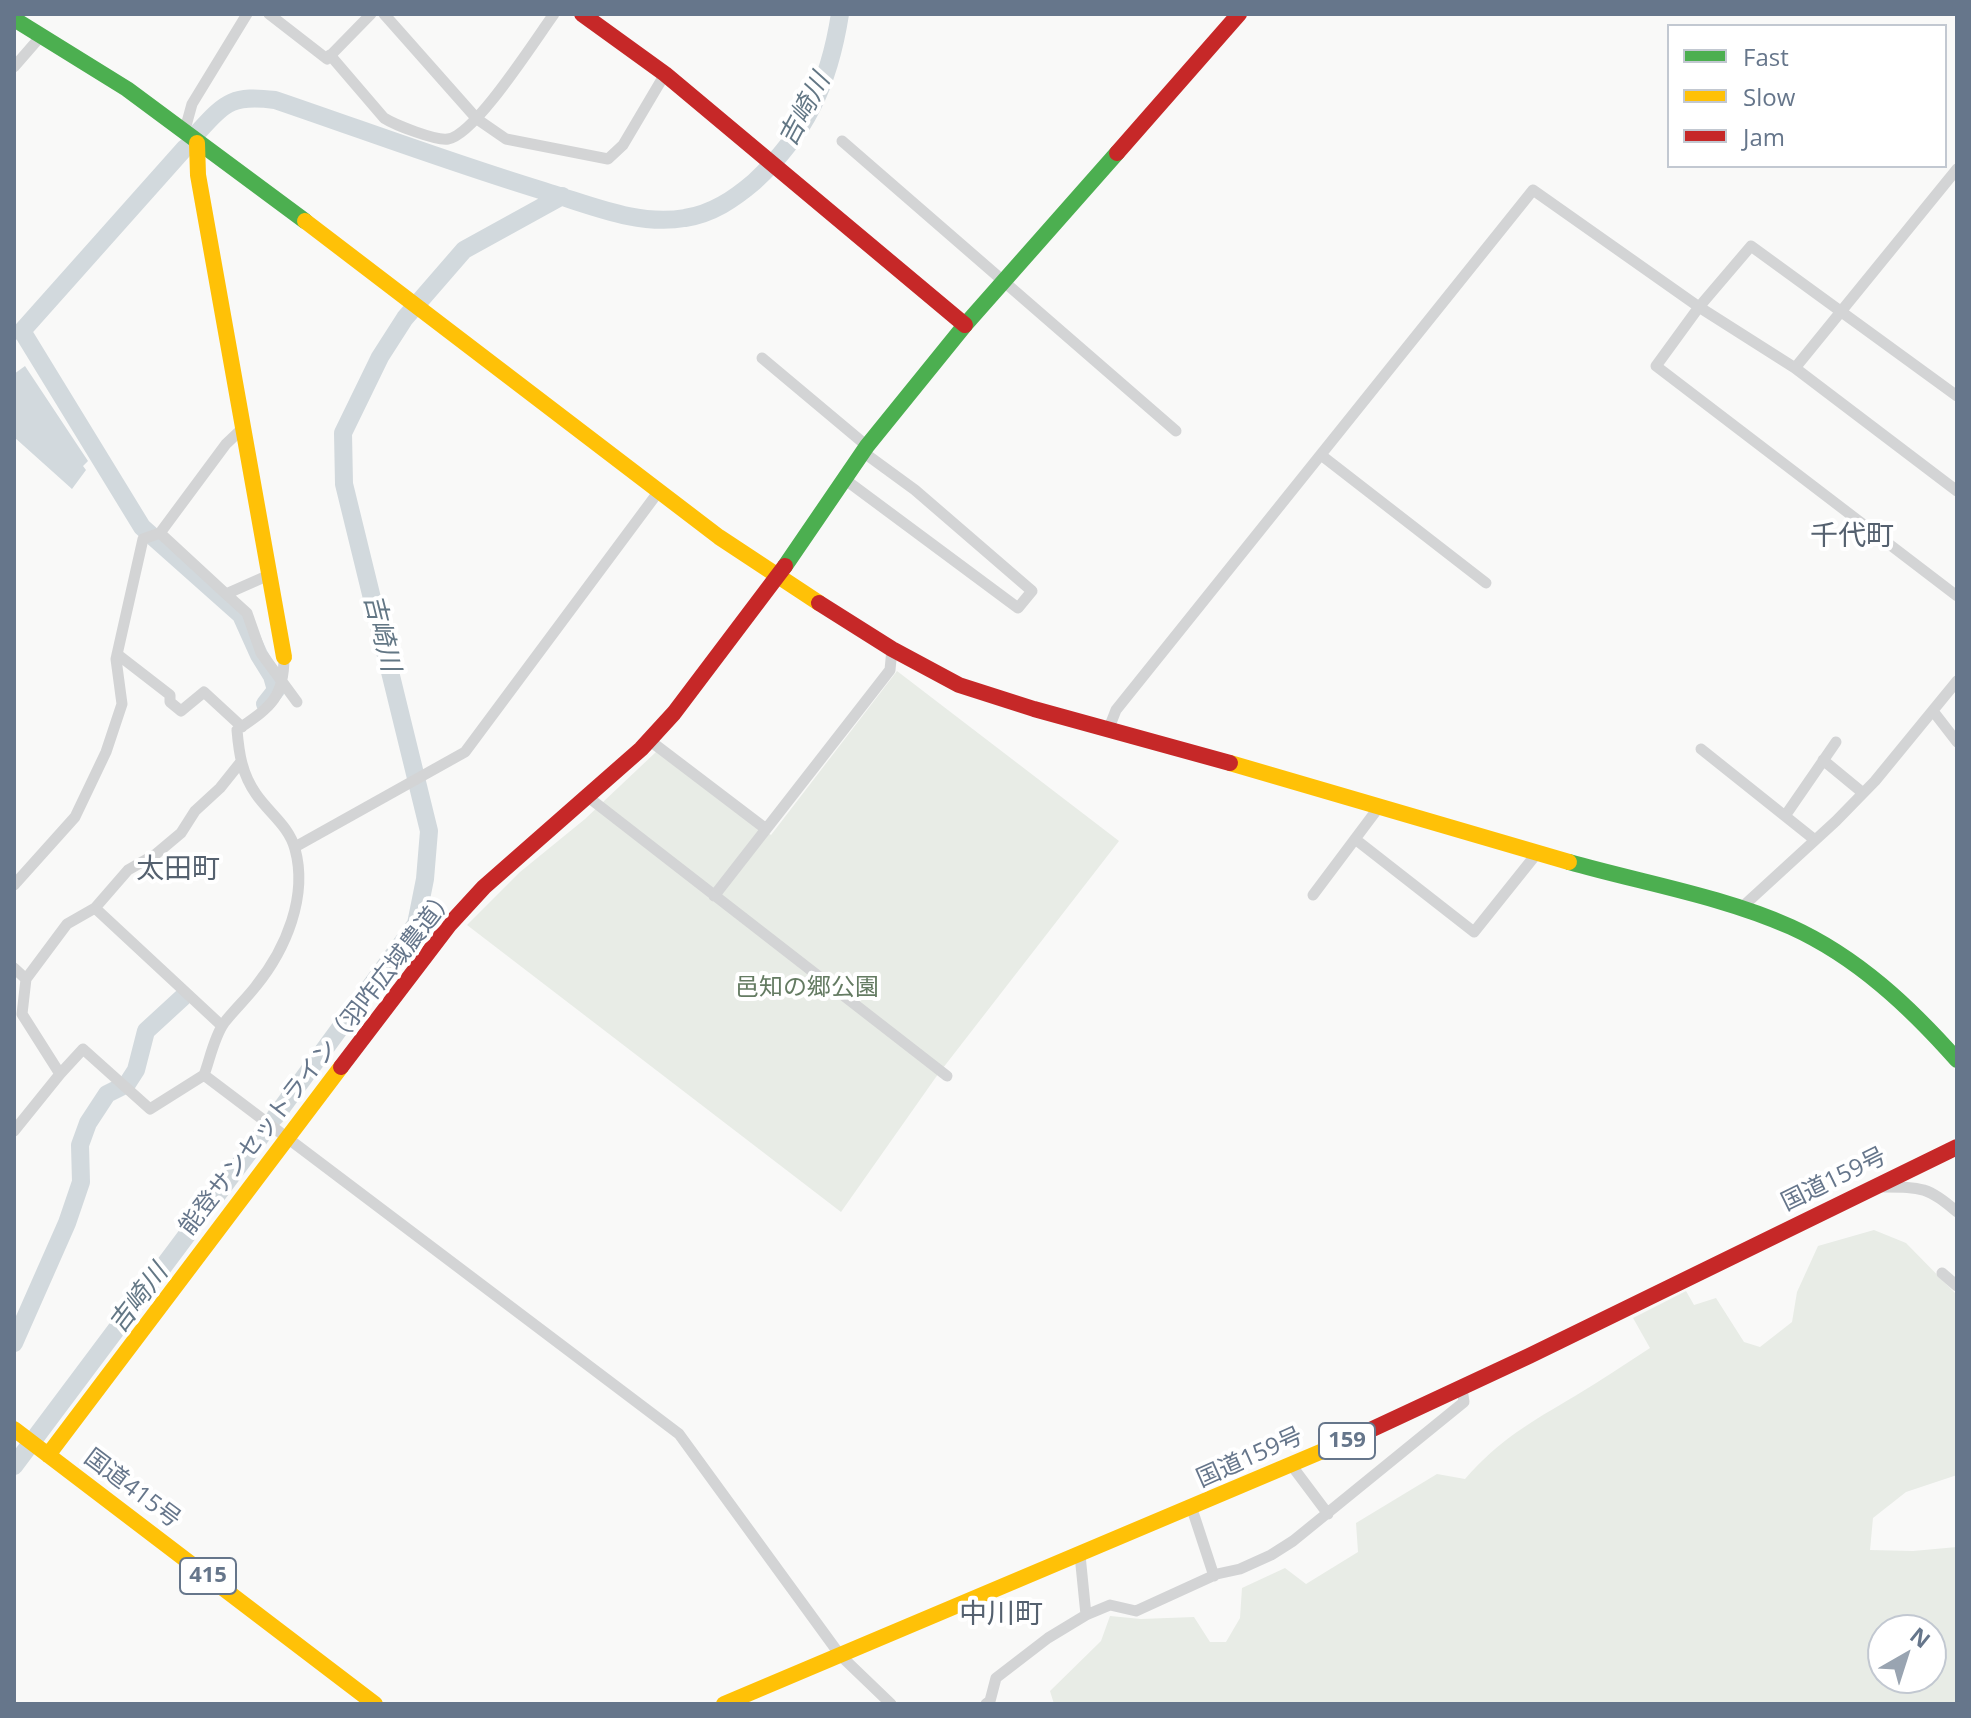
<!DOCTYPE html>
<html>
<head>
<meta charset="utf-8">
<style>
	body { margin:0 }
	#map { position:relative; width:1971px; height:1718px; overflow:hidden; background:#f9f9f8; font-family:"Open Sans",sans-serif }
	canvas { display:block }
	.frame { position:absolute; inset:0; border:16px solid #66768b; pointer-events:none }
	.legend { position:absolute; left:1667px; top:24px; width:280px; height:144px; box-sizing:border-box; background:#fff; border:2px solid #c2c8d1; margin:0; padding:10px 14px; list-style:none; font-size:24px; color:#66768b }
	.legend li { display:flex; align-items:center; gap:16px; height:40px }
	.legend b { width:40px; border:2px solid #c2c8d1 }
	.north { position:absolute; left:1867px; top:1614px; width:80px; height:80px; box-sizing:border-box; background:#fff; border:2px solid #c2c8d1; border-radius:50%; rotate:39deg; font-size:22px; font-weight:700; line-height:32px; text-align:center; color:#66768b }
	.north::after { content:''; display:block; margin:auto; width:28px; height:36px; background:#99a4b1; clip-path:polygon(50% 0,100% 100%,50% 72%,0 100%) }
</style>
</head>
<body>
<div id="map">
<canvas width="1971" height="1718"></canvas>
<div class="frame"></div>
<ul class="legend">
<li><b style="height:10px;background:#4caf50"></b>Fast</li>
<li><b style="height:10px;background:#ffc107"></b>Slow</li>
<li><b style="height:10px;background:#c62828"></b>Jam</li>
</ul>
<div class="north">N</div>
</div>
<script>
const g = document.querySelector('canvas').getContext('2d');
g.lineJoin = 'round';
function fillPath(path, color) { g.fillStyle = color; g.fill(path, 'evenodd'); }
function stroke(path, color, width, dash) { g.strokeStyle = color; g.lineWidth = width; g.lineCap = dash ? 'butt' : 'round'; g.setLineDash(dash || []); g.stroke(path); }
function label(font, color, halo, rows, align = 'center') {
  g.font = font + ' "Open Sans","Noto Sans JP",sans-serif'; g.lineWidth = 8; g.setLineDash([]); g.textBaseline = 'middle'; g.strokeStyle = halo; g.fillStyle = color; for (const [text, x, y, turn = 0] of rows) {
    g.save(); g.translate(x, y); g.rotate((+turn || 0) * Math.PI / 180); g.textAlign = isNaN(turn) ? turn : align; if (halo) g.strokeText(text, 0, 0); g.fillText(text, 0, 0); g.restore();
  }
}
fillPath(new Path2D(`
	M897,671L1119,841L936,1077L841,1212L467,925L520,872L585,819L657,751L771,835Z
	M1874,1230L1906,1243L1957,1295V1475L1906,1492L1873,1518L1870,1550L1913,1551L1957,1547V1704H1054L1050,1691L1101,1641L1110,1616L1141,1619L1194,1617L1210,1642H1226L1240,1618L1242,1588L1285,1568L1306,1584L1358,1552L1356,1523L1437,1474L1465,1479C1500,1439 1531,1422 1575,1396C1600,1381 1625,1364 1650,1348L1633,1318L1686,1291L1694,1305L1716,1298L1744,1342L1760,1347L1792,1322L1797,1292L1818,1246ZM1883,1630H1931V1678H1883Z`), '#e8ece6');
fillPath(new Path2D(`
	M25,366L88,461L83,466L86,470L72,489L14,437V374Z`), '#d2d9dd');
stroke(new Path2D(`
	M14,340L22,331`), '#d2d9dd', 3);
stroke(new Path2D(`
	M199,131C226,101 234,95 275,100C366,131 457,165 550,193C593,206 639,226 685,218C712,214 734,199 754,182C806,134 829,84 840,14
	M185,148L22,331L142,527L241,615L259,655L272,676L276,690L265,704
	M275,1117L416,924L425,879L429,831L344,484L343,433L380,357L405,318L464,250L562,196
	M14,1343L67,1223L81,1182L80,1145L88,1123L107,1094L127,1084L136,1070L146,1031L183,997
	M14,1466L264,1132`), '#d2d9dd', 18);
stroke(new Path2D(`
	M269,14L327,59L371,14
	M384,14L477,119L506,139L608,159L623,145L665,74
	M330,55L384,118C395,125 436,141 448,139C475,135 535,40 554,14
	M14,67L41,36
	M184,133L192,104L247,14
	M842,141L1176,431
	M762,358L867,446
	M1795,368L1957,169
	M1957,396L1751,246L1699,307L1656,366L1957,596
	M1321,455L1486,583
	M843,478L1018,608L1032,591L915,490L863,452
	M160,533L226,594L269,575
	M226,594L247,613L261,653L297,702
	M117,654L170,695V702L181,711L204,692L242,727
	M284,657C284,699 270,707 237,730C239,754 242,774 256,794C269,813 289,826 295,849C308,896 286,949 256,986C246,999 234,1010 224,1023C214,1037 210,1059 204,1075L679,1434L840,1655L891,1704
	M1933,711L1957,742
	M1109,728L1116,710L1533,190L1699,307L1795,368L1957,491
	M649,740L766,829
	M1701,749L1815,840
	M1823,760L1863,793
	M588,797L947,1076
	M1785,816L1836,742
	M1355,839L1474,932L1538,852
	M295,847L465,752L659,491
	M14,885L75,817L106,752L122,704L116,659L143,539L160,533L226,444L244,427
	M1313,895L1379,807
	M714,896L890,670L892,649
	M95,908L222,1026
	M1740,909L1836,821L1875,781L1957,681
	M14,968L26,979
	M60,1074L83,1049L150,1109L204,1075
	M14,1131L60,1074L22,1014L26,979L67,924L95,908L128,870L156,854L181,833L195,811L220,788L240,763
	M1884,1187C1921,1187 1929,1187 1957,1212
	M1942,1273L1957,1286
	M1292,1466L1328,1514
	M1192,1509L1214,1576
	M1080,1555L1086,1615
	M986,1704L990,1701L996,1678L1048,1638L1086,1615L1110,1605L1136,1611L1217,1574L1240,1569L1271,1555L1293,1541L1464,1402L1462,1388`), '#d3d4d5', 11);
stroke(new Path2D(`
	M14,19L127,89L305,221
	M785,566L867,446L965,325L1117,153
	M1569,862C1643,883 1721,896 1791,927C1857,957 1910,1007 1957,1060`), '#4caf50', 16);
stroke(new Path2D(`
	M197,143L198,175L284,657
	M305,221L719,537L819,603
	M1230,763L1569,862
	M14,1429L375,1704
	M48,1455L341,1067
	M724,1704L1351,1439`), '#ffc107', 16);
stroke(new Path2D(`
	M582,14L665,74L965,325
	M1117,153L1239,14
	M819,603L892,649L959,685L1034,709L1230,763
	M341,1067L450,924L484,887L641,749L674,713L785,566
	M1351,1439L1529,1356L1957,1147`), '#c62828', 16);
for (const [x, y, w] of [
	[1347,1441,56],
	[208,1576,56]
]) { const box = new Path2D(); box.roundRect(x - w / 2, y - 18, w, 36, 6); g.fillStyle = '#fff'; g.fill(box); stroke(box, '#66768b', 2); }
label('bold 22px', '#66768b', null, [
	["159",1347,1441],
	["415",208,1576]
]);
label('24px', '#647b62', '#fff', [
	["邑知の郷公園",807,988]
]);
label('24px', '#66768b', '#fff', [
	["能登サンセットライン（羽咋広域農道）",318,1062,-52],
	["国道159号",1834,1180,-26],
	["国道159号",1250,1458,-24],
	["国道415号",132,1489,37]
]);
label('italic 26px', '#637785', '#fff', [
	["吉崎川",805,110,-62],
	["吉崎川",381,633,76],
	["吉崎川",139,1299,-53]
]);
label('28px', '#55616f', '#fff', [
	["千代町",1852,537],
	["太田町",178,870],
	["中川町",1001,1615]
]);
</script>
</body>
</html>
